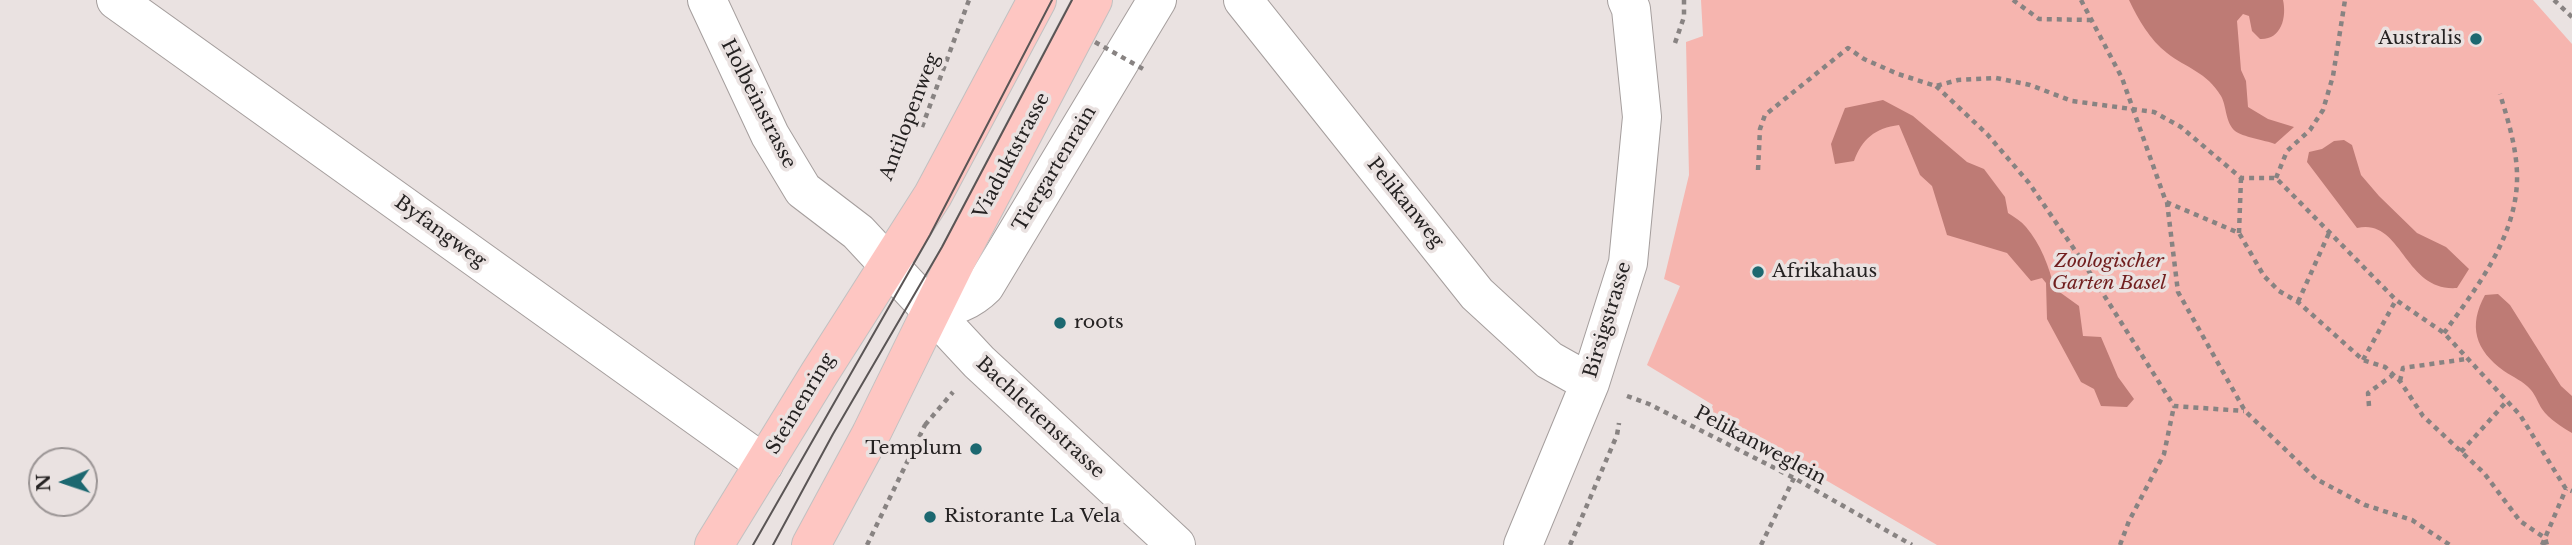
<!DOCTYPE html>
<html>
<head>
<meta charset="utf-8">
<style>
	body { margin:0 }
	#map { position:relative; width:2572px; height:545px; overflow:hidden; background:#eae2e1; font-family:"Libre Baskerville",serif }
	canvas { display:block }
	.north { position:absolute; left:28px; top:447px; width:70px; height:70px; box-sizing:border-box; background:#eae2e1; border:2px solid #9b9595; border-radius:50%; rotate:268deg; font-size:19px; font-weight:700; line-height:28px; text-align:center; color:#252222 }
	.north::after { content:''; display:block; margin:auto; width:24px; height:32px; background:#1c6870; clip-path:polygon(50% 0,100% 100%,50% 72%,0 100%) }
</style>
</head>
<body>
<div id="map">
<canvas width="2572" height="545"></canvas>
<div class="north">N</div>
</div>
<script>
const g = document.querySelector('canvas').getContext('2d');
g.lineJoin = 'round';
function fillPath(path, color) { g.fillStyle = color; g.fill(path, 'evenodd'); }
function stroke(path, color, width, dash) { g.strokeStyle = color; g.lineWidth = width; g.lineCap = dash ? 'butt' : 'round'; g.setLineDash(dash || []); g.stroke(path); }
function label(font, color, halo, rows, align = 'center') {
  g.font = font + ' "Libre Baskerville",serif'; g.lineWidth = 7; g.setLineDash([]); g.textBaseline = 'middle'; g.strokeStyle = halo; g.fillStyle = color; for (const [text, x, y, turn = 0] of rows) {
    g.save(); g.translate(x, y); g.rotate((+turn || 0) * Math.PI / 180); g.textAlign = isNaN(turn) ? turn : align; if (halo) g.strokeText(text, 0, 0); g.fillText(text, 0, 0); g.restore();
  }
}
fillPath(new Path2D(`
	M1701,0H2533L2572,44V545H1937L1709,412L1713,405L1647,365L1680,286L1664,279L1689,175L1686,42L1703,36Z`), '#f6b5af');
fillPath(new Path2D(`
	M2129,0H2283C2287,18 2281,40 2260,39L2252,31L2249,16L2243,14L2237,21L2241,70L2246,81L2248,107L2268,119L2294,127L2275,144C2265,140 2242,137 2235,131C2225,122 2227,107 2221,96C2207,72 2186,68 2167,53C2150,40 2138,19 2129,0Z
	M1883,100L1913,116L1967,162L1984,169L2005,197L2008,213C2014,217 2021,221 2026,227C2040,243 2050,268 2054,288L2079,306L2083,336L2101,337L2118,377L2134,399L2127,407L2101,406L2094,389L2081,382L2047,319L2046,283L2042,278L2031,281L2007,253L1947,235L1932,186L1920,175L1899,125C1875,128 1862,139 1854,161L1835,164L1831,144L1845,108Z
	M2344,140L2352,145L2361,175L2379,196L2417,233L2446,247L2469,269L2457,288C2404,292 2402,217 2357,228L2307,162L2309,152L2322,149L2334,141Z
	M2498,294L2510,305L2561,386L2572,396V433C2562,427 2549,419 2542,409C2538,403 2536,396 2531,390C2523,381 2513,377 2504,371C2475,350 2468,326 2485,295Z`), '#be7b75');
const street = new Path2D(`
	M116,0L764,464
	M707,0L770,135L803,190L858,232L979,362L1176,545
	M1243,0L1477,294L1549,360L1590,383
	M931,312C953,306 969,302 985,286L1157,0
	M1523,545L1590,383L1628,263L1642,117L1631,9L1627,0`);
const primary = new Path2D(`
	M714,545L819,374L933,195L1037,0
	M811,545L871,434L956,261L1093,0`);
stroke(street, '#a59e9d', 40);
stroke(primary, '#c2c1c1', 40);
stroke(new Path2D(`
	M2013,0L2039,19L2091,20
	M2081,0L2122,78L2166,202L2239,233L2264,276L2279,291L2298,302L2363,360L2385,367L2400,381L2423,416L2484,473L2520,521L2545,538L2547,545
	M2554,0L2572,17
	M1675,43L1684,17V0
	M1936,86L1987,134L2029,183L2083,262L2174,406L2244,411
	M922,127L969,0
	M1758,170L1760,129L1765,115L1848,48L1864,59L1898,74L1936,86L1958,80L1996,78L2030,85L2072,101L2154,112L2181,127L2241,178H2276L2396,300L2444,333L2520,415L2566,489L2572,491
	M2276,178L2287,151L2310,130L2323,110L2333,76L2345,0
	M2167,202L2178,292L2245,411L2316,479L2365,505L2412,520L2450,545
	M2239,233L2241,178
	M2298,302L2329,233
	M2444,333C2477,287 2519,234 2517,173C2516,146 2508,120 2500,94
	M2363,360L2396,300
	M2400,381L2403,368L2466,359
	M1627,396L1649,404L1794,478L1912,545
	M2369,406L2368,393L2393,375
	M925,425L953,392
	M2461,452L2507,401
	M867,545L925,425L923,424
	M1570,545L1617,435L1619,423
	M1761,545L1794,478
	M2120,545L2129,521L2164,454L2174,406
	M2542,545L2566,489`), '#888382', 4.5, [5, 5]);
stroke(street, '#fff', 38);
stroke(primary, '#fec6c2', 38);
stroke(new Path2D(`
	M753,545L930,235L1052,0
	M773,545L833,434L942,247L1072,0`), '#5a5555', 2);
stroke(new Path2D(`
	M1095,42L1145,70`), '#888382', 4.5, [5, 5]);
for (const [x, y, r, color] of [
	[2476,39,7,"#1c6870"],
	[1758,272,7,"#1c6870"],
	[1060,323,7,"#1c6870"],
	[976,449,7,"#1c6870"],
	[930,517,7,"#1c6870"]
]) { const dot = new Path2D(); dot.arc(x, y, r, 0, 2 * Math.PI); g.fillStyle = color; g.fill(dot); stroke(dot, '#eae2e1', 2.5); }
label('19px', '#252222', '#eae2e1', [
	["Australis",2462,39,"right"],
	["Afrikahaus",1772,272],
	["roots",1074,323],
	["Templum",962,449,"right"],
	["Ristorante La Vela",944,517]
], 'left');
label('19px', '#252222', '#eae2e1', [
	["Holbeinstrasse",758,104,63],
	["Antilopenweg",910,117,-69],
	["Viaduktstrasse",1012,156,-62],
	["Tiergartenrain",1055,169,-59],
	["Pelikanweg",1405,203,51],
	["Byfangweg",440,232,36],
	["Birsigstrasse",1608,320,-73],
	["Steinenring",801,404,-59],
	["Bachlettenstrasse",1040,418,43],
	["Pelikanweglein",1760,446,28]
]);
label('italic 19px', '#711f1f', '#eae2e1', [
	["Zoologischer",2109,262],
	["Garten Basel",2109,284]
]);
</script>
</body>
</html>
